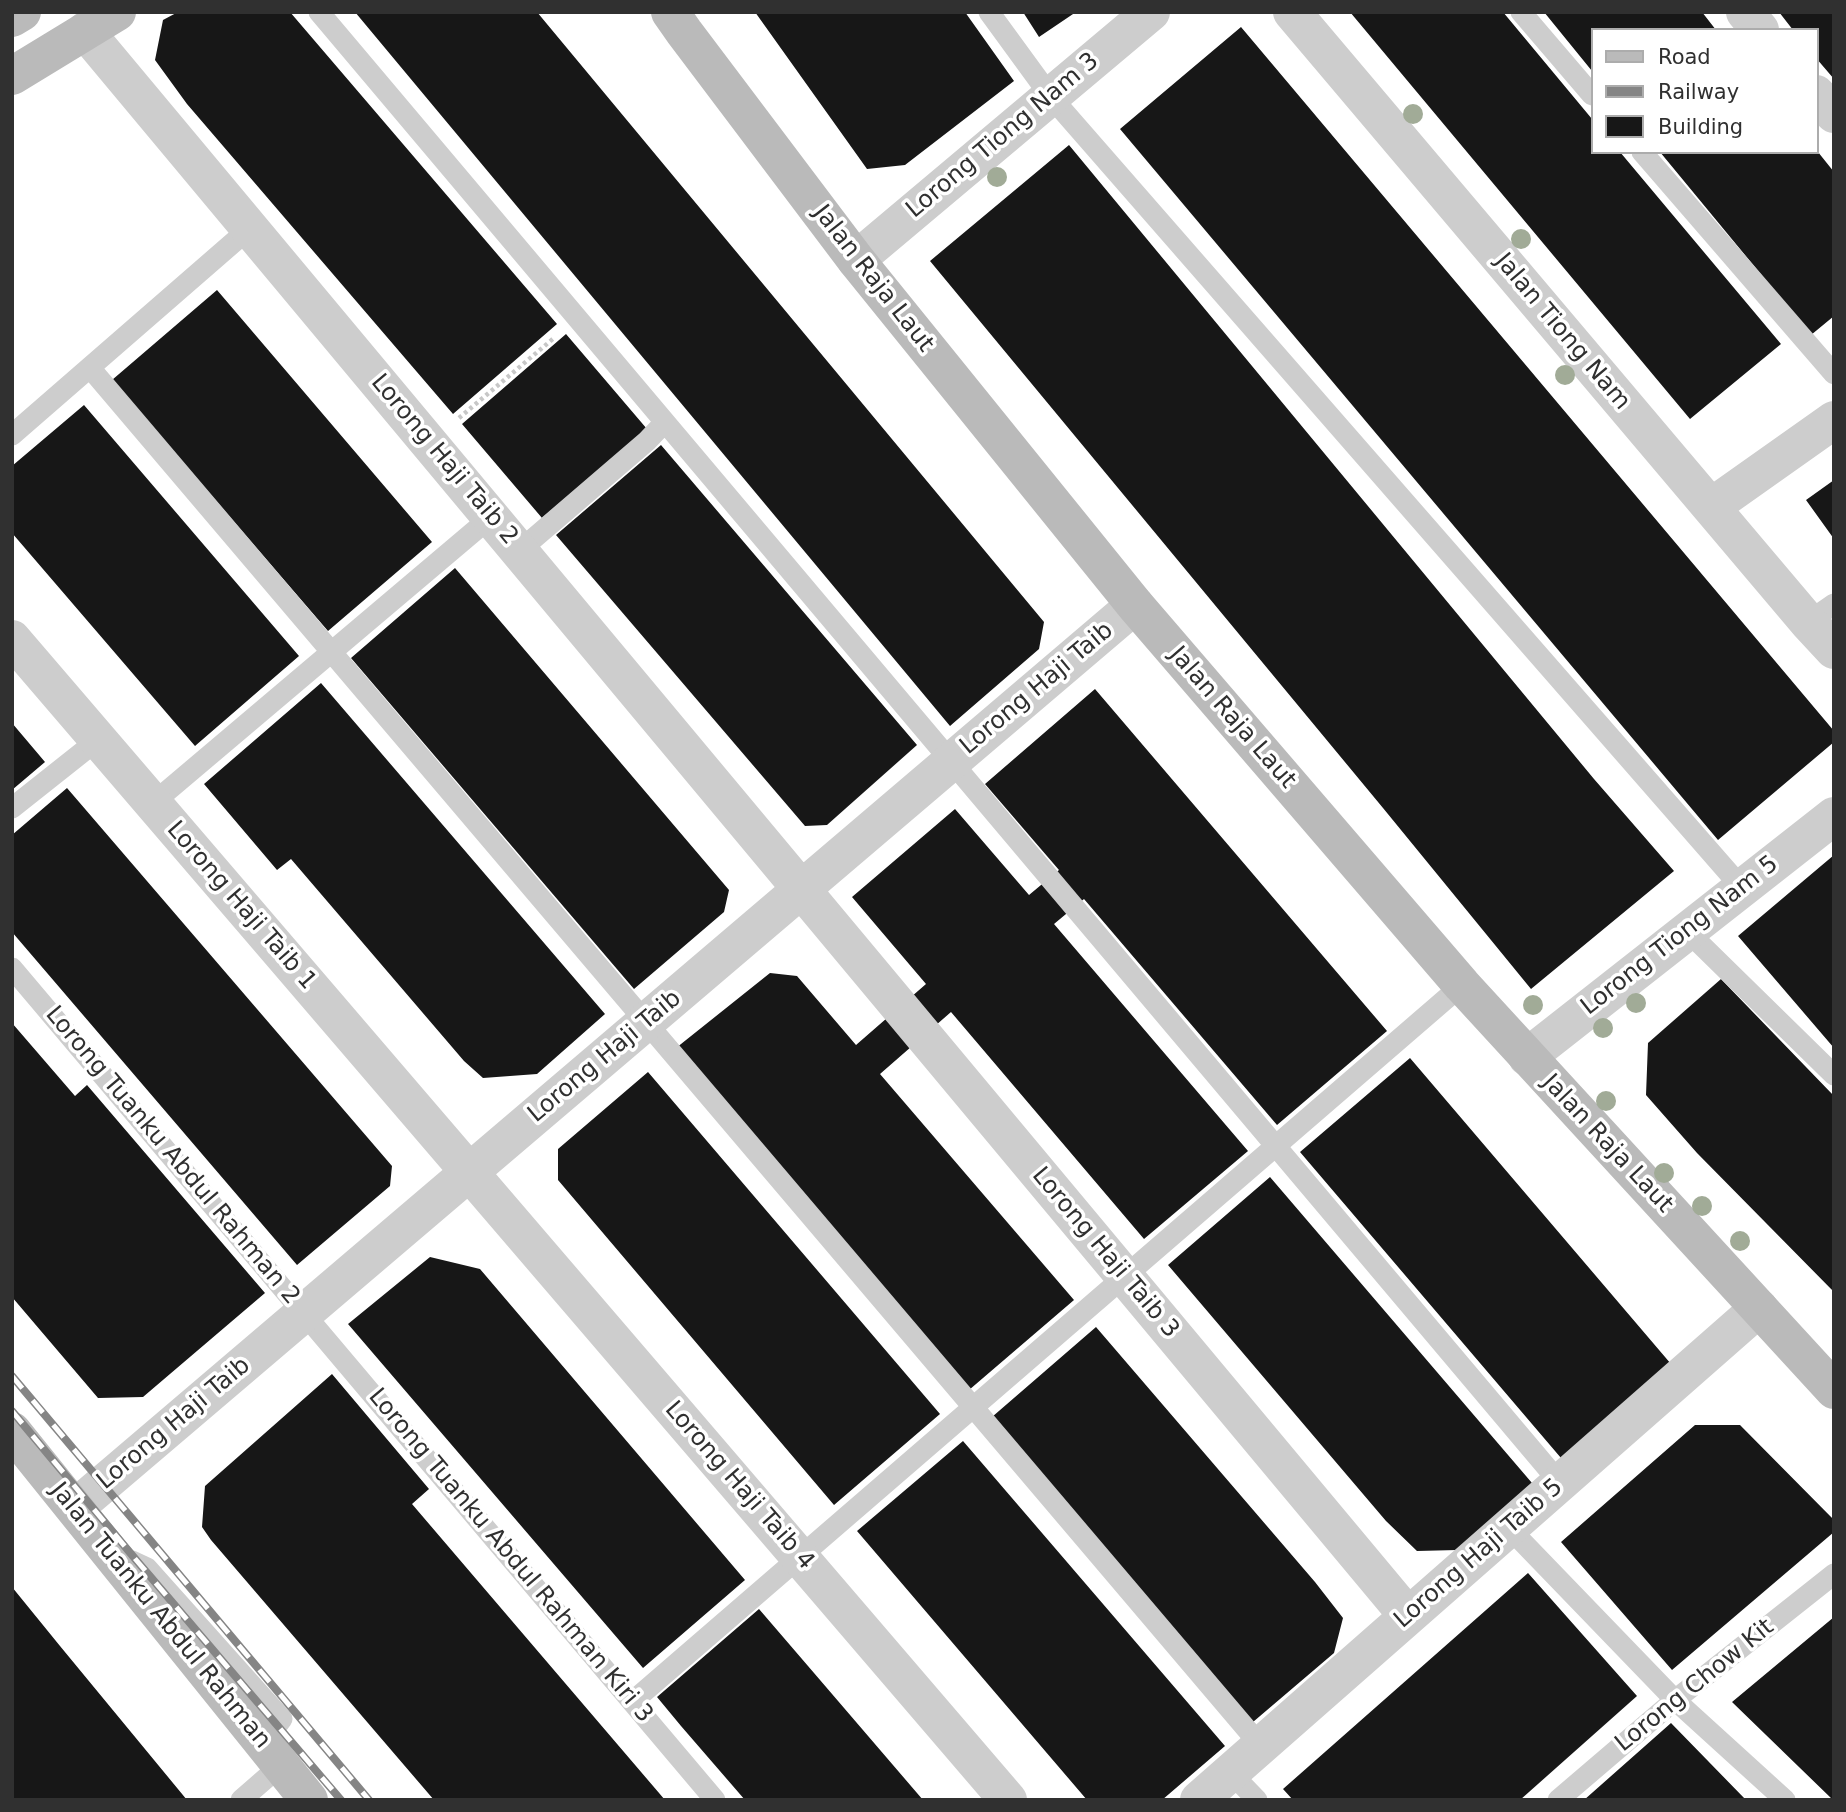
<!DOCTYPE html>
<html>
<head>
<meta charset="utf-8">
<style>
	body { margin:0 }
	#map { position:relative; width:1846px; height:1812px; overflow:hidden; background:#fff; font-family:"DejaVu Sans",sans-serif }
	canvas { display:block }
	.frame { position:absolute; inset:0; border:14px solid #303030; pointer-events:none }
	.legend { position:absolute; left:1591px; top:28px; width:228px; height:126px; box-sizing:border-box; background:#fff; border:2px solid #acacac; margin:0; padding:9px 12px; list-style:none; font-size:21px; color:#303030 }
	.legend li { display:flex; align-items:center; gap:14px; height:35px }
	.legend b { width:35px; border:2px solid #acacac }
</style>
</head>
<body>
<div id="map">
<canvas width="1846" height="1812"></canvas>
<div class="frame"></div>
<ul class="legend">
<li><b style="height:9px;background:#bababa"></b>Road</li>
<li><b style="height:9px;background:#858585"></b>Railway</li>
<li><b style="height:19px;background:#171717"></b>Building</li>
</ul>
</div>
<script>
const g = document.querySelector('canvas').getContext('2d');
g.lineJoin = 'round';
function fillPath(path, color) { g.fillStyle = color; g.fill(path, 'evenodd'); }
function stroke(path, color, width, dash) { g.strokeStyle = color; g.lineWidth = width; g.lineCap = dash ? 'butt' : 'round'; g.setLineDash(dash || []); g.stroke(path); }
function label(font, color, halo, rows, align = 'center') {
  g.font = font + ' "DejaVu Sans",sans-serif'; g.lineWidth = 7; g.setLineDash([]); g.textBaseline = 'middle'; g.strokeStyle = halo; g.fillStyle = color; for (const [text, x, y, turn = 0] of rows) {
    g.save(); g.translate(x, y); g.rotate((+turn || 0) * Math.PI / 180); g.textAlign = isNaN(turn) ? turn : align; if (halo) g.strokeText(text, 0, 0); g.fillText(text, 0, 0); g.restore();
  }
}
fillPath(new Path2D(`
	M178,12H290L557,324L453,414L187,104L155,60L163,20Z
	M355,12H537L1044,622L1039,649L950,726Z
	M755,12H965L1014,81L905,165L867,169Z
	M1023,12H1076L1039,37Z
	M1350,12H1503L1592,119V152H1620L1781,344L1690,419Z
	M1544,12H1702L1716,30H1592V71Z
	M1779,12H1834V79L1816,58V30H1793Z
	M1241,27L1834,731V742L1718,840L1120,129Z
	M1069,145L1594,779L1674,871L1531,989L1383,808L930,261Z
	M1660,152H1818L1834,172V316L1811,335Z
	M217,290L432,542L328,631L112,380Z
	M566,334L647,429L542,518L462,424Z
	M84,405L299,656L195,746L12,533V466Z
	M661,445L917,745L827,825L805,826L556,535Z
	M1834,480V539L1806,500Z
	M455,568L729,890L724,912L634,989L351,658Z
	M321,683L605,1014L537,1074L483,1078L464,1061L291,859L277,870L204,784Z
	M1095,689L1387,1031L1277,1125L1084,899L1054,924L1248,1151L1144,1239L951,1012L880,1074L1074,1300L969,1390L676,1048L770,973L797,976L856,1045L926,984L852,897L955,809L1029,895L1059,870L985,784Z
	M12,723L45,762L12,790Z
	M67,788L392,1166L390,1186L297,1265L12,932V835Z
	M1834,855V1048L1738,936Z
	M1721,979L1834,1096V1292L1697,1153L1646,1095L1648,1043Z
	M12,1023L75,1096L87,1085L265,1293L143,1397L98,1398L12,1297Z
	M1410,1058L1671,1364L1561,1458L1300,1152Z
	M648,1072L940,1414L834,1505L558,1180V1149Z
	M1270,1177L1532,1483L1457,1550L1417,1551L1386,1521L1168,1265Z
	M430,1257L480,1269L745,1580L643,1668L348,1324Z
	M1096,1327L1315,1582L1343,1618L1334,1653L1253,1722L992,1417Z
	M332,1374L429,1489L412,1504L665,1800H434L211,1540L202,1527L205,1486Z
	M1695,1425H1740L1834,1520V1532L1672,1670L1561,1542Z
	M963,1441L1225,1746L1162,1800H1087L857,1531Z
	M1528,1573L1637,1696L1520,1800H1293L1283,1789Z
	M12,1587L60,1646L187,1800H12Z
	M759,1609L808,1666L923,1800H745L681,1726L657,1697Z
	M1834,1617V1800H1833L1732,1702Z
	M1671,1723L1746,1800H1584Z`), '#171717');
stroke(new Path2D(`
	M459,418L554,338`), '#c7c7c7', 4.5, [3.5, 3.5]);
stroke(new Path2D(`
	M319,12L1560,1483
	M989,12L1051,97L1742,888
	M1521,12L1592,95
	M1642,152L1834,374
	M91,369L1261,1746
	M12,435L250,228
	M519,551L647,441L665,422
	M1808,622L1834,604
	M153,803L491,517
	M12,808L99,739
	M1687,931L1834,1075
	M12,968L715,1800
	M1509,1528L1675,1700L1785,1800
	M132,1561L147,1568L282,1719L263,1744
	M632,1702L1462,985
	M1230,1772L1257,1800
	M241,1800L280,1766
	M1558,1800L1675,1700L1834,1574`), '#cdcdcd', 21);
stroke(new Path2D(`
	M1292,12L1808,622L1834,650
	M1745,12L1760,30
	M85,31L1408,1616
	M1816,94L1834,114
	M856,260L1151,12
	M1711,507L1834,420
	M12,639L1008,1800
	M1527,1057L1834,816
	M75,1508L1135,605
	M1199,1800L1759,1308`), '#cdcdcd', 38);
stroke(new Path2D(`
	M670,12L684,32L856,260L1135,605L1462,985L1834,1390
	M12,18L22,12
	M12,76L117,12
	M12,1431L309,1800`), '#bababa', 38);
const rail = new Path2D(`
	M12,1376L369,1800
	M12,1411L137,1561L341,1800`);
stroke(rail, '#858585', 8);
stroke(rail, '#fff', 5, [16]);
g.fillStyle = '#a1ab97';
for (const [x, y] of [
	[1413,114],
	[997,177],
	[1521,239],
	[1565,375],
	[1636,1003],
	[1533,1005],
	[1603,1028],
	[1606,1101],
	[1664,1173],
	[1702,1206],
	[1740,1241]
]) { g.beginPath(); g.arc(x, y, 10, 0, 2 * Math.PI); g.fill(); }
label('24px', '#303030', '#fff', [
	["Lorong Tiong Nam 3",1003,136,-40],
	["Jalan Raja Laut",873,279,52],
	["Jalan Tiong Nam",1562,332,50],
	["Lorong Haji Taib 2",444,460,50],
	["Lorong Haji Taib",1037,689,-40],
	["Jalan Raja Laut",1232,718,49],
	["Lorong Haji Taib 1",241,906,49],
	["Lorong Tiong Nam 5",1680,936,-38],
	["Lorong Haji Taib",605,1057,-40],
	["Jalan Raja Laut",1607,1144,47],
	["Lorong Tuanku Abdul Rahman 2",172,1156,50],
	["Lorong Haji Taib 3",1105,1253,50],
	["Lorong Haji Taib",174,1424,-40],
	["Lorong Haji Taib 4",739,1486,49],
	["Lorong Haji Taib 5",1479,1554,-41],
	["Lorong Tuanku Abdul Rahman Kiri 3",510,1556,50],
	["Jalan Tuanku Abdul Rahman",160,1616,51],
	["Lorong Chow Kit",1695,1686,-39]
]);
</script>
</body>
</html>
